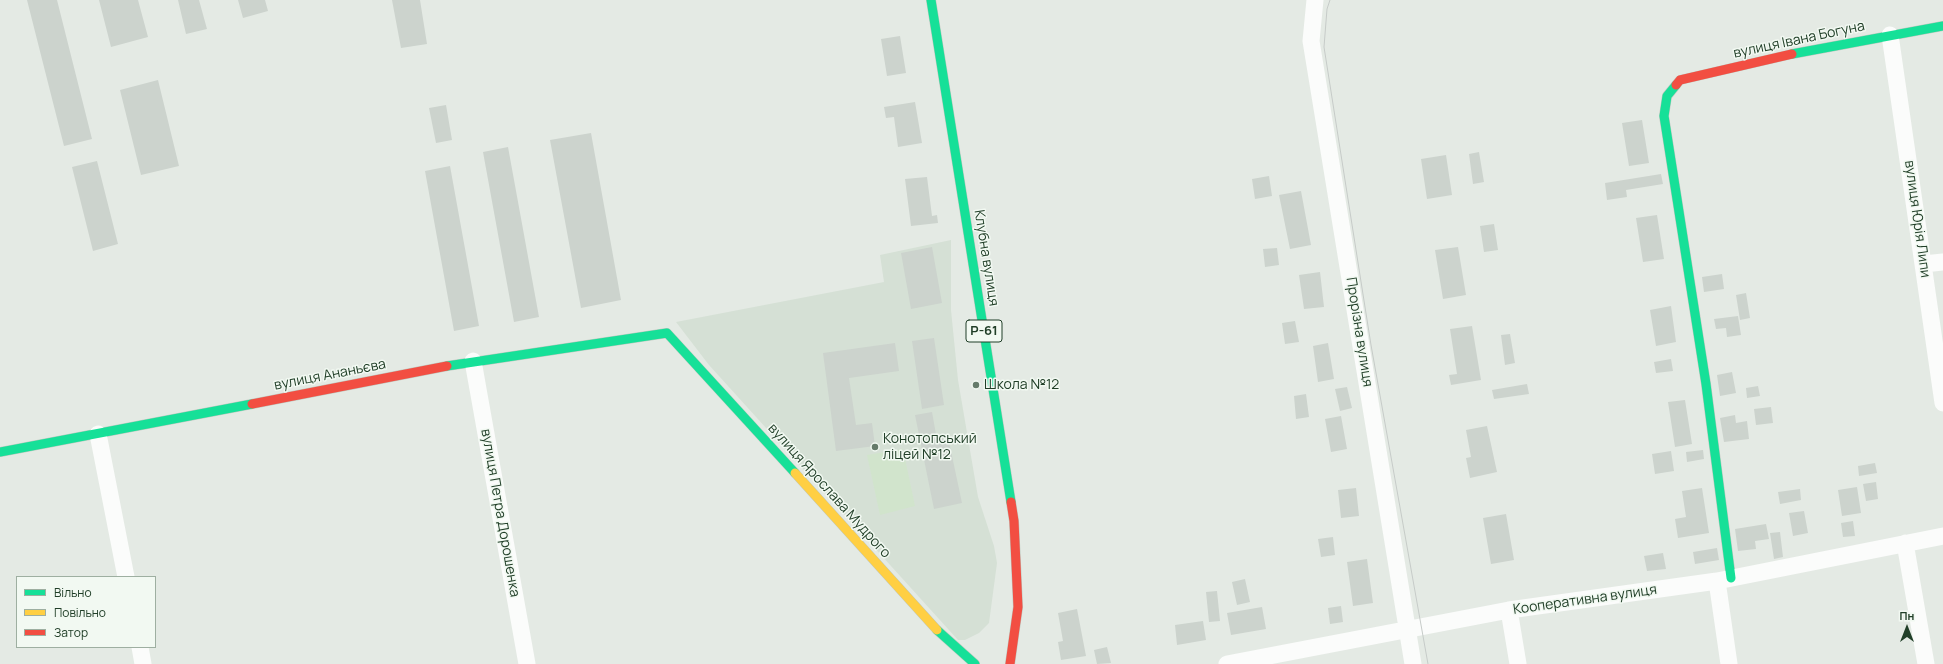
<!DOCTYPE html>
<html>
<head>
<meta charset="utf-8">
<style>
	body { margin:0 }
	#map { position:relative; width:1943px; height:664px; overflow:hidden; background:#e4eae4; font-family:Manrope,sans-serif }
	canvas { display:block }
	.legend { position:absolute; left:16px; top:576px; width:140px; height:72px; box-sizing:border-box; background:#f2f9f2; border:1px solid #9eafa1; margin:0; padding:5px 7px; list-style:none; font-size:12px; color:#213f28 }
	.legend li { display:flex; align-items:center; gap:8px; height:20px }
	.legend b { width:20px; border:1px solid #9eafa1 }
	.north { position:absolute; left:1887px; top:608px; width:40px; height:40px; -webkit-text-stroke:3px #f2f9f2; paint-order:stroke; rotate:0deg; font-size:11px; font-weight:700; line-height:16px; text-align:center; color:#213f28 }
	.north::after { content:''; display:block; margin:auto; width:14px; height:18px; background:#213f28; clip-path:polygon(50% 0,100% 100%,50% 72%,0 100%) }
</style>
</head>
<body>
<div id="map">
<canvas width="1943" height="664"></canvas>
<ul class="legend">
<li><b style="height:5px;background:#16e098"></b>Вільно</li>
<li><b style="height:5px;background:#ffcf43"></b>Повільно</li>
<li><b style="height:5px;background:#f24e42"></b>Затор</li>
</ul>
<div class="north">Пн</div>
</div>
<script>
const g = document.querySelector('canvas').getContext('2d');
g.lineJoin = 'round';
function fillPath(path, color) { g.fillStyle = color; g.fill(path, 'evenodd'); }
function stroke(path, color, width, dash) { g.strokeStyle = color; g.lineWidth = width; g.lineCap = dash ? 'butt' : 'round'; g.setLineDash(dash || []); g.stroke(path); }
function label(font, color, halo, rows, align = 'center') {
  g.font = font + ' Manrope,sans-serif'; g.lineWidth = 3; g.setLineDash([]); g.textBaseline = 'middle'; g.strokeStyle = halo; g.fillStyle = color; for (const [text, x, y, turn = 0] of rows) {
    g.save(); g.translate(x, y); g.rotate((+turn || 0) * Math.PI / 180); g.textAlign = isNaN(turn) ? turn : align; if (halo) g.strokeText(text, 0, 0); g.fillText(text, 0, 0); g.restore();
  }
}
fillPath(new Path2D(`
	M951,240V310L958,380L978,497L994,546L997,563L989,623L979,633L965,640H958L709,365L676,322L884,282L880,255Z`), '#d5e0d5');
fillPath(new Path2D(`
	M903,449L915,506L880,515L867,455Z`), '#d1e4cc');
fillPath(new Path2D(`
	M27,0H57L92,139L64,146Z
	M99,0H138L148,37L111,47Z
	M178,0H199L207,29L186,34Z
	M238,0H265L268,11L243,18Z
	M392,0H420L427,44L401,48Z
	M900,36L906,73L887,76L881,39Z
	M158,80L179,166L141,175L120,90Z
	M915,102L922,143L898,147L894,117L886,118L884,107Z
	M446,105L452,140L436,143L429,108Z
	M1642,120L1649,163L1629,166L1622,123Z
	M591,133L621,300L581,308L550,140Z
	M508,147L539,317L514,322L483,152Z
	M1479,152L1484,182L1473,184L1469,154Z
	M1446,155L1452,195L1427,199L1421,159Z
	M97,161L118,244L93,251L72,167Z
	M450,166L479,326L454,331L425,171Z
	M1661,174L1663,184L1626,190L1627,197L1607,200L1605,183Z
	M1269,176L1272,196L1255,199L1252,179Z
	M927,177L932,216L937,215L938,223L911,226L905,179Z
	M1301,191L1311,245L1290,249L1279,195Z
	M1657,215L1664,259L1643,262L1636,218Z
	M1494,224L1498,250L1484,252L1480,226Z
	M932,247L942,303L911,309L901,253Z
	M1458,247L1466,295L1443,299L1435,250Z
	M1277,248L1279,265L1265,267L1263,249Z
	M1320,272L1324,307L1304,309L1299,275Z
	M1722,274L1724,289L1704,292L1702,277Z
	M1746,293L1750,318L1740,320L1736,295Z
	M1671,306L1676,342L1656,346L1650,310Z
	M1738,316L1741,335L1727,337L1726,328L1716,329L1714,319Z
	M1295,321L1299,342L1285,344L1282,323Z
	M1472,326L1481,380L1451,385L1449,375L1457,374L1450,329Z
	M1510,334L1515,363L1505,365L1501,335Z
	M934,338L944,405L922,409L912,341Z
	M895,343L899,371L849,378L856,425L872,423L875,446L836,451L823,353Z
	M1328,343L1334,379L1318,382L1313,346Z
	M1671,359L1673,371L1656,373L1654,362Z
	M1732,372L1736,393L1720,396L1717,375Z
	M1527,384L1529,394L1494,399L1492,390Z
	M1758,386L1760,396L1747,398L1746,388Z
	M1347,387L1352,408L1340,411L1335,389Z
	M1306,394L1309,417L1296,419L1294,396Z
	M1685,400L1692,444L1675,447L1668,402Z
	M1771,407L1773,423L1756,425L1754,409Z
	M932,412L937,440L948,437L962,503L934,509L915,415Z
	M1735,415L1736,423L1747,421L1749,439L1724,442L1720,418Z
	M1341,416L1347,449L1331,452L1325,419Z
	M1487,426L1497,472L1470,478L1466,458L1471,457L1466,430Z
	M1703,450L1704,459L1687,462L1686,452Z
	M1671,451L1674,471L1655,474L1652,454Z
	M1875,463L1877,473L1859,476L1858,466Z
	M1876,482L1878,499L1866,501L1863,484Z
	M1857,487L1861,513L1842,516L1838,490Z
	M1356,488L1359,516L1341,518L1338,490Z
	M1702,488L1709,533L1678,538L1675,519L1686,517L1682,491Z
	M1800,489L1801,500L1780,504L1778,492Z
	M1804,511L1808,533L1793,536L1789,513Z
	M1506,514L1514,560L1491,564L1483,518Z
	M1853,521L1855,536L1843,537L1841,523Z
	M1766,524L1769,539L1755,541L1756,549L1738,551L1735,529Z
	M1780,532L1783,557L1774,559L1770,533Z
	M1333,537L1335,555L1321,557L1318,539Z
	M1717,548L1719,560L1695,564L1693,552Z
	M1663,553L1666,569L1647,571L1644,556Z
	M1367,559L1373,603L1353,606L1347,562Z
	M1245,579L1250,602L1237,605L1232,582Z
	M1217,591L1220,621L1209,622L1206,592Z
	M1341,606L1343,622L1330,624L1328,608Z
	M1262,607L1266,629L1231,635L1227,613Z
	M1077,609L1086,656L1061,660L1058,642L1063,641L1058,613Z
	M1203,621L1206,640L1177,645L1175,625Z
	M1107,647L1111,663L1097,664L1094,650Z`), '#ccd3cd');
const fast = new Path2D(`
	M931,0L1011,502
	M1792,54L1943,26
	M1676,85L1667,96L1664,116L1706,384L1731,578
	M447,366L667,333L795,473
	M0,452L252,404
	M937,630L975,664`);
const slow = new Path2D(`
	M795,473L937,630`);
const jam = new Path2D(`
	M1676,85L1680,80L1792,54
	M252,404L447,366
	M1010,664L1018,607L1014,521L1011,502`);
stroke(fast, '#bdc7be', 10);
stroke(slow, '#bdc7be', 10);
stroke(jam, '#bdc7be', 10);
stroke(new Path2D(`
	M1315,0L1311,41L1413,664
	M1890,35L1943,403
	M1924,264L1943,262
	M473,361L527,664
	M98,434L126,577
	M1905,543L1926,664
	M1717,581L1729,664
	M1509,610L1518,664
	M140,647L143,664
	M1227,664L1509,610L1717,581L1943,536`), '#fbfcfb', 17);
stroke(fast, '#16e098', 9);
stroke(slow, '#ffcf43', 9);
stroke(jam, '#f24e42', 9);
stroke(new Path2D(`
	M1330,0L1327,9L1324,47L1371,345L1428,664`), '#c6cbc8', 1);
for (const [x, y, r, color] of [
	[976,385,4,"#657b6a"],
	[875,447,4,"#657b6a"]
]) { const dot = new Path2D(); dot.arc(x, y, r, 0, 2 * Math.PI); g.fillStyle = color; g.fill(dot); stroke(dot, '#f2f9f2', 1.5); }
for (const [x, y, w] of [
	[984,331,36]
]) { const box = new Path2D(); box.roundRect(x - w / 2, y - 11, w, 22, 3); g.fillStyle = '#f2f9f2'; g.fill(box); stroke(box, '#213f28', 1); }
label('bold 13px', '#213f28', null, [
	["Р-61",984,331]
]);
label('14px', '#213f28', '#f2f9f2', [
	["вулиця Івана Богуна",1799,40,-12],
	["вулиця Юрія Липи",1917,219,82],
	["Клубна вулиця",986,258,81],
	["Прорізна вулиця",1359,332,81],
	["вулиця Ананьєва",330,375,-11],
	["вулиця Ярослава Мудрого",829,491,48],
	["вулиця Петра Дорошенка",500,513,80],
	["Кооперативна вулиця",1585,600,-8]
]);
label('14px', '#213f28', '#f2f9f2', [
	["Школа №12",984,385],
	["Конотопський",883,439],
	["ліцей №12",883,455]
], 'left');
</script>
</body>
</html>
